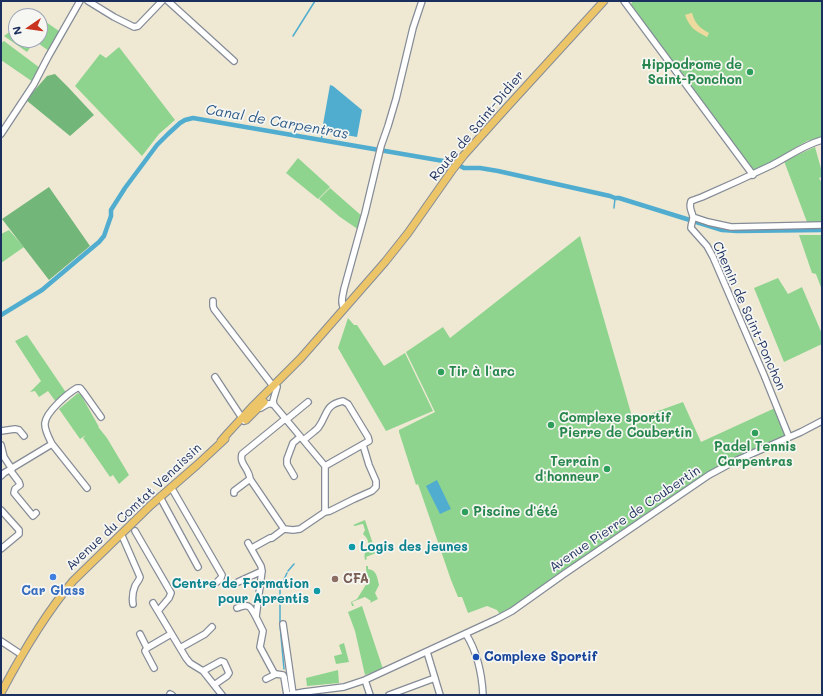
<!DOCTYPE html>
<html>
<head>
<meta charset="utf-8">
<style>
	body { margin:0 }
	#map { position:relative; width:823px; height:696px; overflow:hidden; background:#efe9d3; font-family:Mali,sans-serif }
	canvas { display:block }
	.frame { position:absolute; inset:0; border:2px solid #1b2f5e; pointer-events:none }
	.north { position:absolute; left:8px; top:8px; width:40px; height:40px; box-sizing:border-box; background:#f6f6f2; border:1px solid #9ea6b7; border-radius:50%; rotate:257deg; font-size:11px; font-weight:700; line-height:16px; text-align:center; color:#1b2f5e }
	.north::after { content:''; display:block; margin:auto; width:14px; height:18px; background:#c8321e; clip-path:polygon(50% 0,100% 100%,50% 72%,0 100%) }
</style>
</head>
<body>
<div id="map">
<canvas width="823" height="696"></canvas>
<div class="frame"></div>
<div class="north">N</div>
</div>
<script>
const g = document.querySelector('canvas').getContext('2d');
g.lineJoin = 'round';
function fillPath(path, color) { g.fillStyle = color; g.fill(path, 'evenodd'); }
function stroke(path, color, width, dash) { g.strokeStyle = color; g.lineWidth = width; g.lineCap = dash ? 'butt' : 'round'; g.setLineDash(dash || []); g.stroke(path); }
function label(font, color, halo, rows, align = 'center') {
  g.font = font + ' Mali,sans-serif'; g.lineWidth = 3.5; g.setLineDash([]); g.textBaseline = 'middle'; g.strokeStyle = halo; g.fillStyle = color; for (const [text, x, y, turn = 0] of rows) {
    g.save(); g.translate(x, y); g.rotate((+turn || 0) * Math.PI / 180); g.textAlign = isNaN(turn) ? turn : align; if (halo) g.strokeText(text, 0, 0); g.fillText(text, 0, 0); g.restore();
  }
}
fillPath(new Path2D(`
	M633,1H822V137L807,141L758,170H753L629,7Z
	M40,16L46,22L59,31L49,51L35,41L27,52L4,36L16,27V40H40Z
	M4,41L40,68L33,82L1,60V43Z
	M119,47L175,120L159,134L142,156L75,86L100,54L106,58Z
	M815,147L822,172V177L819,178L822,183V222H807L784,161Z
	M298,158L330,187L318,199L286,173Z
	M330,188L363,217L359,230L340,217L319,199Z
	M9,230L24,247L1,263V234Z
	M799,235H822V290L816,274L812,273Z
	M580,236L633,420L683,402L701,442L775,408L787,435L734,459L501,616L497,610L487,606L468,613L462,597H458L451,580L418,484L416,485L399,432V430L435,412L406,352L443,327L450,338Z
	M778,278L788,294L802,287L822,334V344L784,362L754,288Z
	M348,318L354,325H357L384,366L405,353L433,411L386,431L338,348Z
	M27,335L67,394L56,402L48,391L39,397L35,391L30,392L41,381L15,341Z
	M78,393L81,395L99,427L98,428H99L107,438L129,475L119,484L113,475L110,477L83,438L86,435L80,439L59,409Z
	M365,520L376,553L366,557L367,559L365,560C362,548 375,545 363,534L365,530L363,524H362L355,526L353,525Z
	M366,566H368V569C377,570 377,577 379,585L375,593L378,599L370,603L371,601L365,597L352,602L354,606H352L351,602L357,599L367,583Z
	M362,606L383,669L365,675L355,631L348,612Z
	M344,643L349,662L336,664L334,656L342,654L339,645Z
	M338,670L339,683L307,686L306,678Z`), '#8ed48f');
fillPath(new Path2D(`
	M55,74L68,87L94,115L70,136L26,100L47,76Z
	M49,187L90,246L49,280L2,219Z`), '#72b67a');
fillPath(new Path2D(`
	M691,13H692C695,24 700,28 709,33L707,37C695,31 690,28 685,15Z`), '#eeda9e');
fillPath(new Path2D(`
	M330,85L333,86L362,110L357,137L323,131L322,130Z
	M437,480L451,509L440,514L426,486Z`), '#51adcf');
stroke(new Path2D(`
	M293,36L315,1
	M321,140L323,131
	M614,208L615,198
	M288,571L294,564
	M280,623V588L287,573
	M280,625L284,669`), '#51adcf', 1.5);
stroke(new Path2D(`
	M1,315L42,290L99,242L104,236L111,216V210L125,188L157,145L168,134L180,123L185,120L193,118L455,163L464,168H480L498,171L610,196L615,198H619L722,230L737,231L822,230`), '#51adcf', 4.5);
const minor = new Path2D(`
	M88,1L114,17L134,27L138,26L162,1
	M168,1L234,61
	M624,1L753,175
	M1,134L34,84L48,57L80,1
	M693,217L708,222L731,227L822,225
	M213,301V306L214,309L273,386
	M344,308C340,303 343,295 344,289L365,213L381,146L388,126L396,99L413,28L422,1
	M215,377L244,421
	M274,405L273,401L277,387
	M261,408C266,405 269,402 274,405L325,466V512
	M285,419L242,454C239,464 249,468 250,479L284,529L293,530L300,529L325,512L330,511L354,499L372,491L376,487V481L369,465L363,445
	M286,420L308,402
	M1,431L15,429L19,430L24,436
	M789,437L764,375L713,257L707,246L691,228C691,224 693,221 693,218C693,211 688,210 691,201L702,197C725,187 749,176 772,165C789,156 804,145 822,140
	M304,440C308,436 314,432 318,428C328,415 324,405 343,401L348,404L368,437L369,441L325,466
	M52,444L87,488
	M1,445L4,457L12,469
	M10,470L19,482L20,485L15,489L14,493L33,516L36,513
	M1,476L4,473L52,444C49,438 44,429 45,423C46,412 68,393 77,388H80L84,393L101,417
	M294,476L287,464V459L293,443L300,437
	M171,487L222,575L221,578L217,582
	M234,493V491L250,479
	M160,497L198,567
	M1,510L19,530V534L1,549
	M135,531L171,593L169,598L158,611
	M121,535L123,538L140,577C139,581 137,582 135,586C133,591 132,598 133,604
	M272,538L284,529
	M248,543L261,566L262,571L256,617L263,631L260,647L274,673L276,674L283,675L284,677L287,695
	M252,548L270,538
	M238,582L262,571
	M153,603L186,658L190,663L203,671L222,695
	M237,608C249,603 250,606 256,617
	M283,624L293,694
	M140,634L147,648
	M466,634C477,652 482,674 483,695
	M1,641L22,655
	M180,648L205,634L212,627
	M427,652L440,695
	M154,668L145,651L147,648L171,634
	M203,671L221,661L224,662L229,673L227,676L214,685
	M266,679L276,674
	M365,680L370,695
	M170,694L172,695
	M288,695L304,692L344,687L365,680L497,619L512,611L564,574L709,475L733,462L801,432L822,421
	M389,695L435,678`);
const major = new Path2D(`
	M246,420L264,402
	M221,441L228,433L251,408L301,358L385,262L408,233L453,169L464,155L508,106L604,1
	M1,693C21,655 46,613 73,581L151,505L197,465L225,439`);
stroke(minor, '#858c98', 8);
stroke(major, '#858c98', 9);
stroke(minor, '#fff', 5.5);
stroke(major, '#edc569', 7);
for (const [x, y, r, color] of [
	[750,72,4,"#2e9e5b"],
	[441,372,4,"#2e9e5b"],
	[551,425,4,"#2e9e5b"],
	[755,433,4,"#2e9e5b"],
	[607,469,4,"#2e9e5b"],
	[465,512,4,"#2e9e5b"],
	[352,547,4,"#0f9aa8"],
	[53,577,4,"#3f7fe0"],
	[335,579,4,"#8d6e63"],
	[317,591,4,"#0f9aa8"],
	[476,657,4,"#1a4fb4"]
]) { const dot = new Path2D(); dot.arc(x, y, r, 0, 2 * Math.PI); g.fillStyle = color; g.fill(dot); stroke(dot, '#f6f6f2', 1.5); }
label('bold 13px', '#27864d', '#f6f6f2', [
	["Hippodrome de",742,65,"right"],
	["Saint-Ponchon",742,80,"right"],
	["Tir à l'arc",449,372],
	["Complexe sportif",559,418],
	["Pierre de Coubertin",559,433],
	["Padel Tennis",755,447,"center"],
	["Carpentras",755,462,"center"],
	["Terrain",599,462,"right"],
	["d'honneur",599,477,"right"],
	["Piscine d'été",473,512]
], 'left');
label('13px', '#1b2f5e', '#f6f6f2', [
	["Route de Saint-Didier",477,126,-50],
	["Chemin de Saint-Ponchon",749,316,66],
	["Avenue du Comtat Venaissin",134,507,-43],
	["Avenue Pierre de Coubertin",625,519,-34]
]);
label('bold 13px', '#0d838f', '#f6f6f2', [
	["Logis des jeunes",360,547],
	["Centre de Formation",309,584,"right"],
	["pour Aprentis",309,599,"right"]
], 'left');
label('bold 13px', '#785e54', '#f6f6f2', [
	["CFA",343,579]
], 'left');
label('bold 13px', '#366cbe', '#f6f6f2', [
	["Car Glass",53,591]
]);
label('bold 13px', '#164399', '#f6f6f2', [
	["Complexe Sportif",484,657]
], 'left');
label('italic 14px', '#2e5b86', '#f6f6f2', [
	["Canal de Carpentras",277,122,10]
]);
</script>
</body>
</html>
